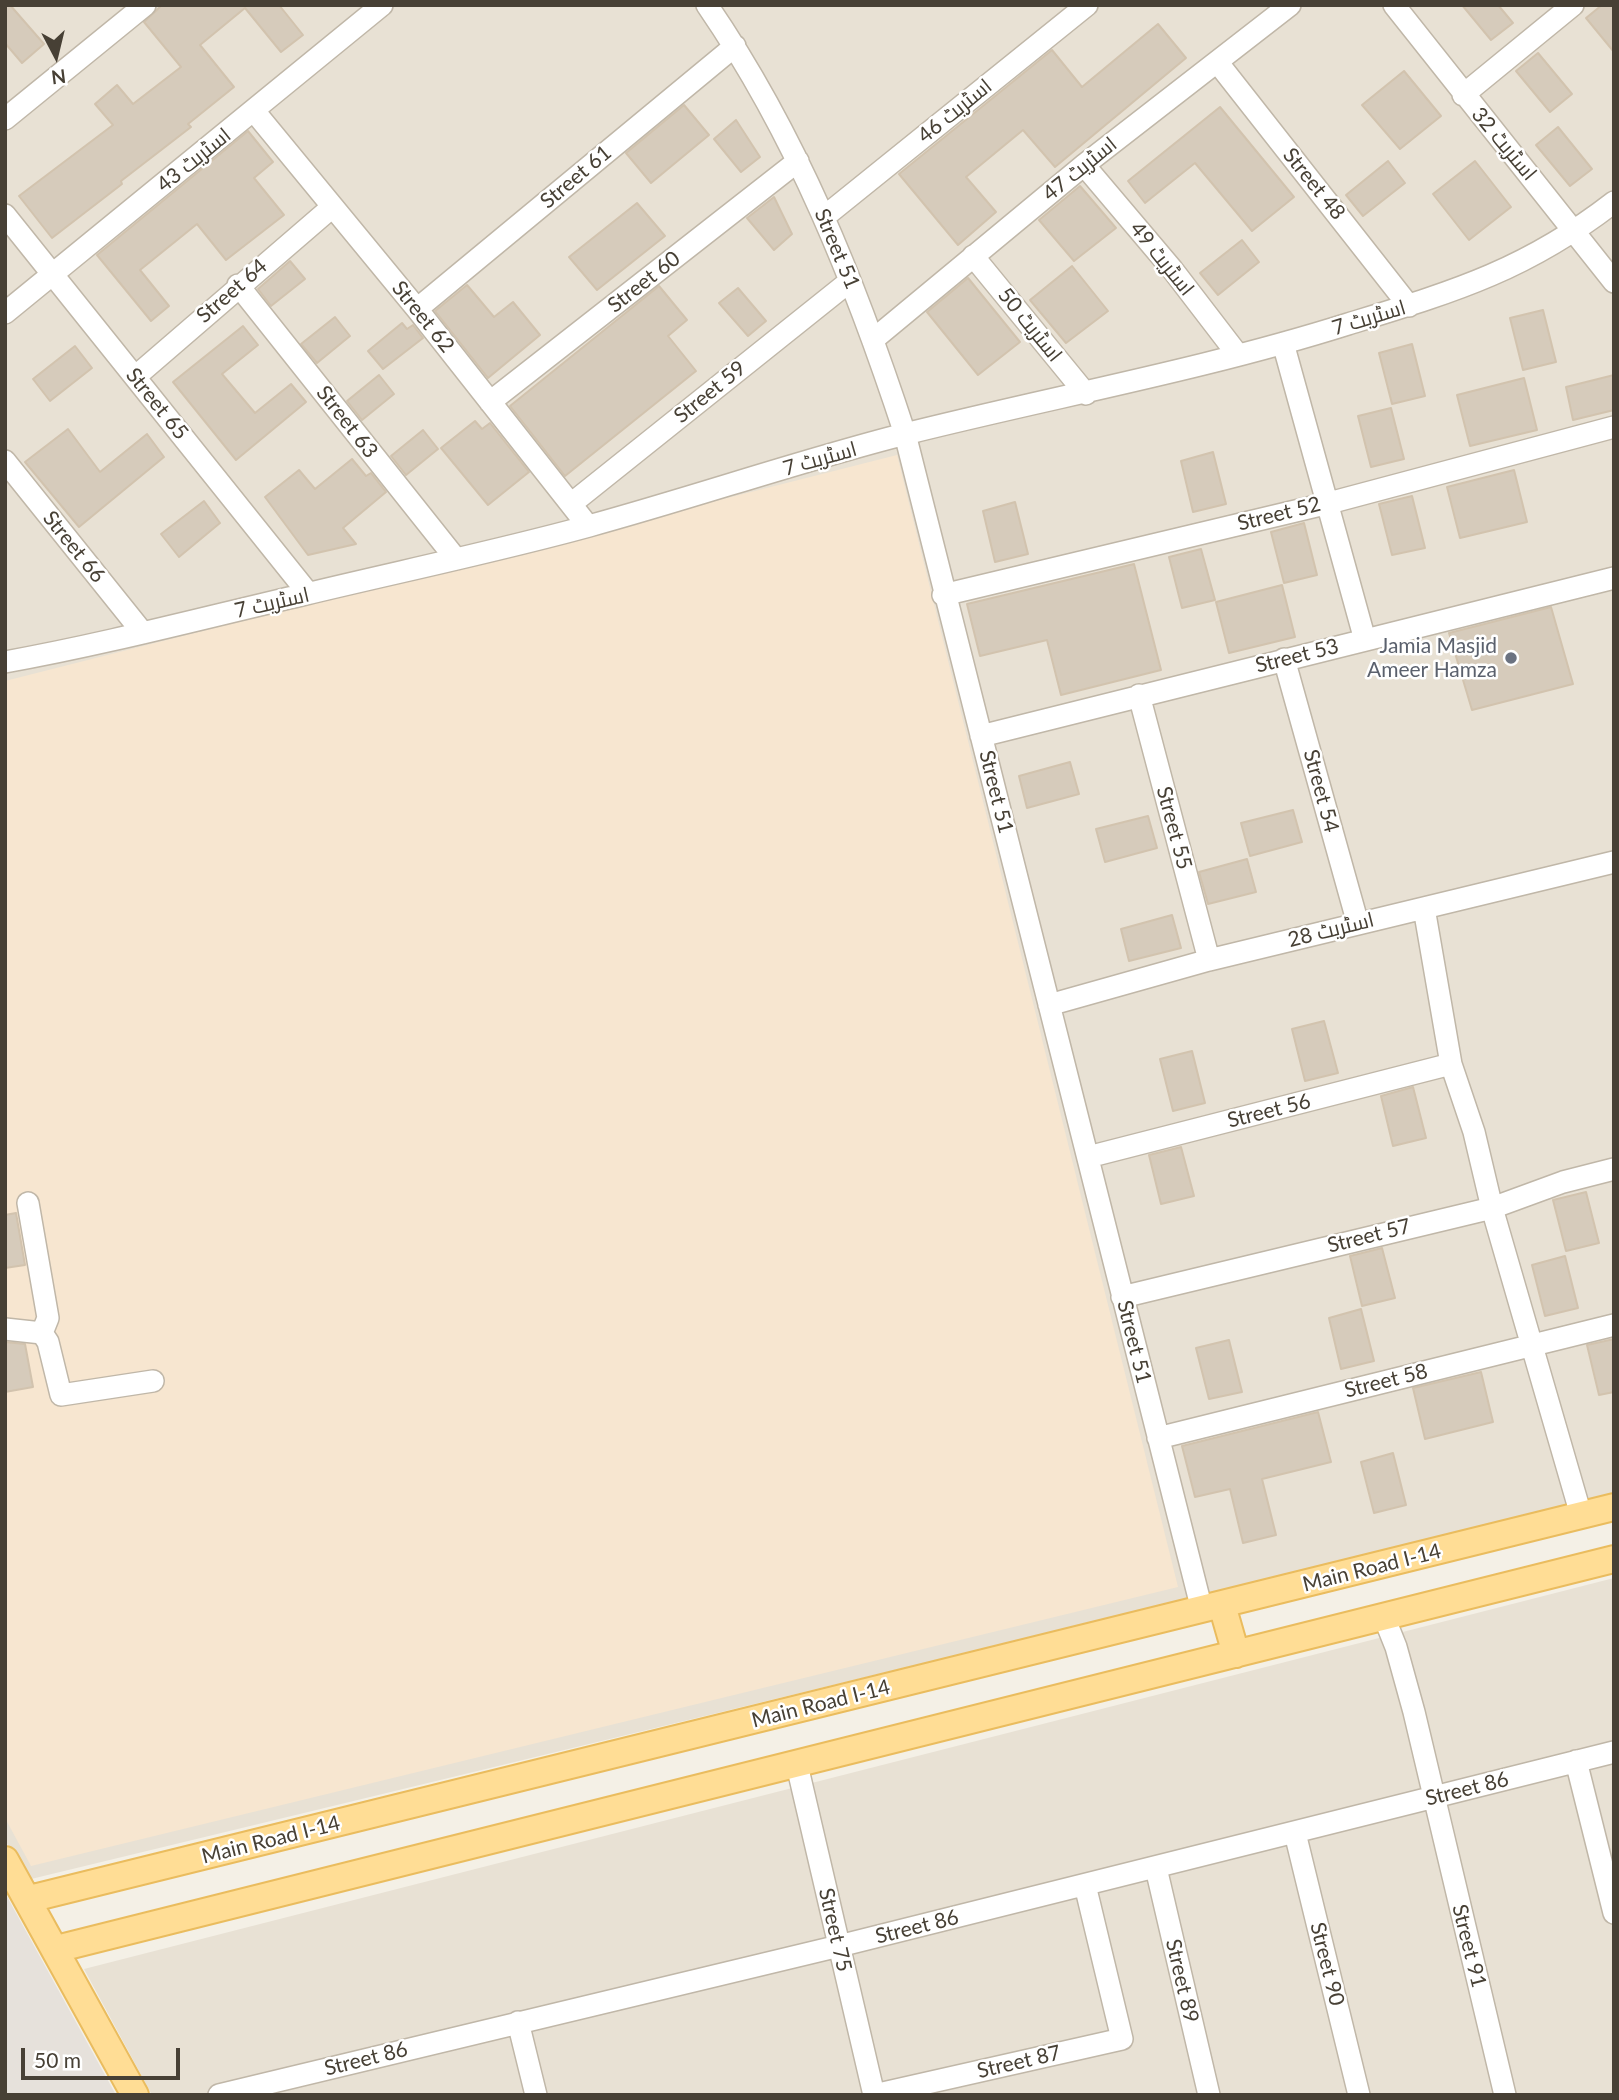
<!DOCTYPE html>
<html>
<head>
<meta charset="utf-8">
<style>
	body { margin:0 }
	#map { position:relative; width:1619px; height:2100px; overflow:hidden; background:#f4f0e6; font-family:Lato,sans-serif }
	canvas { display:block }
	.frame { position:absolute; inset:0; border:7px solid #474035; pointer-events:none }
	.north { position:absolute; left:21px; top:21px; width:70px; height:70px; -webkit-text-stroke:5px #fff; paint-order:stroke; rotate:173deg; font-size:19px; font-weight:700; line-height:28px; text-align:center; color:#474035 }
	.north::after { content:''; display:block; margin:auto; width:24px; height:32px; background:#474035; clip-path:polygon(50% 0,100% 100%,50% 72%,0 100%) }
	.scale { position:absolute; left:21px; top:2048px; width:159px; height:32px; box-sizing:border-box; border:4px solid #474035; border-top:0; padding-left:9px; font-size:21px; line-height:24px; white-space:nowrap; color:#474035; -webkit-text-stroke:5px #fff; paint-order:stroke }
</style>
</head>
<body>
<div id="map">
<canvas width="1619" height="2100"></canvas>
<div class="frame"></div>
<div class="north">N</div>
<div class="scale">50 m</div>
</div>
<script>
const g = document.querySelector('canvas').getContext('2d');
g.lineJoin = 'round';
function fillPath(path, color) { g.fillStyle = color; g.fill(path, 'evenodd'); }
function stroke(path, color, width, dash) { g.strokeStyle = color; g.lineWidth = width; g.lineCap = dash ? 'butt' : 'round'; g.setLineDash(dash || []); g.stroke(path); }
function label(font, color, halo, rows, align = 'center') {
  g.font = font + ' Lato,Cairo,sans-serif'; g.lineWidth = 5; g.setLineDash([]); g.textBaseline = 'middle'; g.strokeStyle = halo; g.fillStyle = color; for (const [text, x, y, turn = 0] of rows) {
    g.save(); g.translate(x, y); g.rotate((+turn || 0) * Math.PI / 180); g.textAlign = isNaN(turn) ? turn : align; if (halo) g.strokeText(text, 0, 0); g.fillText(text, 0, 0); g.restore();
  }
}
fillPath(new Path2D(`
	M5,5H1614V1496L27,1880L5,1840Z
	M1614,1578V2095H152L84,1969Z`), '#e8e1d4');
fillPath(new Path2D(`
	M897,455L1178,1587L31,1866L5,1818V681Z`), '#f7e6d0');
fillPath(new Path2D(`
	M5,1893L116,2095H5Z`), '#e6e1db');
const building = new Path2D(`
	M5,5H10L44,44L22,63L5,43Z
	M162,5H279L303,35L281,52L245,8L200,45L234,87L188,124L191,127L121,181L122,184L52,238L19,196L113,125L95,104L117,85L133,104L181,67L144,22Z
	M1462,5H1498L1513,23L1491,40Z
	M1602,5H1614V52L1586,18Z
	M1158,24L1186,58L1055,167L1023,130L966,177L996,212L958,245L899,174L1052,50L1082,87Z
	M1538,53L1572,94L1550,112L1516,71Z
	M1404,71L1441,116L1400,149L1362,105Z
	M684,105L709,135L651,183L626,153Z
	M1220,107L1294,197L1252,231L1195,163L1145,203L1128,181Z
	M736,120L760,157L741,172L714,139Z
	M1558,127L1592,169L1570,186L1536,145Z
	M248,131L273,162L254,178L284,215L226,260L197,224L140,270L169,306L151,321L97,255Z
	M1388,161L1405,183L1363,216L1346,195Z
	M1475,161L1511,207L1469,240L1433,194Z
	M1080,186L1116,228L1074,261L1039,220Z
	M774,197L792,234L774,250L747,218Z
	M637,203L665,236L597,290L569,257Z
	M1242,240L1259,262L1218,295L1200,273Z
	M290,261L305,279L271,306L258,289Z
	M1072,266L1108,311L1066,343L1030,300Z
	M968,278L1020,342L978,375L927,312Z
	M467,285L494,317L513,302L540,335L488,378L435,311Z
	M659,286L687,320L668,336L696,371L565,476L510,406Z
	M738,288L766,321L748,336L719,303Z
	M1543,310L1556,362L1523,370L1510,318Z
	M335,317L350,336L317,363L301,344Z
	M402,323L407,329L413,325L423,338L383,369L368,351Z
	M243,326L258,345L222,374L255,413L291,384L306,402L236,460L173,382Z
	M1412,344L1425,396L1392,404L1379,353Z
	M75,346L92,368L50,401L33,379Z
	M379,375L394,394L362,420L347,401Z
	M1614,375V410L1573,420L1566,387Z
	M1524,378L1537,430L1470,446L1457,395Z
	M1391,408L1404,459L1371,467L1358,416Z
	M475,421L482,429L490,423L529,472L488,505L441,448Z
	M68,429L100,472L147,434L164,457L79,527L25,462Z
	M423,430L438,449L406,475L391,456Z
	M1213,452L1226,504L1193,512L1181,461Z
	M352,459L366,476L371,473L386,492L343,528L356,544L308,555L265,497L299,470L315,489Z
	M1514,470L1527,522L1460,538L1447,487Z
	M1412,496L1425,548L1392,555L1379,504Z
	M204,501L220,523L179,557L161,534Z
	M1015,502L1028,554L995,562L983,511Z
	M1304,523L1317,575L1284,583L1271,532Z
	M1201,549L1215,600L1182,608L1169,557Z
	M1134,564L1161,670L1061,695L1047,640L980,656L967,604Z
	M1282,585L1295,637L1229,653L1216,602Z
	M1551,607L1573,684L1472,710L1449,633Z
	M1070,762L1079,794L1027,808L1019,776Z
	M1293,810L1302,842L1250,856L1241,823Z
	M1148,816L1157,848L1105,862L1096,829Z
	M1247,859L1256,892L1208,904L1199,872Z
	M1172,915L1181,948L1129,961L1121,929Z
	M1324,1021L1338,1073L1305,1081L1292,1029Z
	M1192,1051L1205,1103L1173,1111L1160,1059Z
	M1413,1087L1426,1138L1393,1146L1381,1096Z
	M1181,1147L1194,1196L1161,1204L1149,1155Z
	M1586,1192L1599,1243L1566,1251L1553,1200Z
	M16,1213L25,1265L5,1268V1215Z
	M1382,1248L1395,1298L1362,1306L1350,1256Z
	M1565,1256L1578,1308L1545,1316L1532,1265Z
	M1361,1309L1374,1361L1341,1369L1329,1318Z
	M1614,1339V1392L1599,1395L1587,1345Z
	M1229,1340L1242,1392L1209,1399L1196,1348Z
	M5,1342L25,1344L33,1387L5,1392Z
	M1481,1372L1493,1422L1425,1439L1413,1388Z
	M1318,1412L1331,1462L1262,1479L1276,1535L1243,1543L1230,1489L1195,1497L1182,1446Z
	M1393,1453L1406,1505L1374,1513L1361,1462Z`);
fillPath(building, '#d6cbbb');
stroke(building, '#d2c3ae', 2);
const minor = new Path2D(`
	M707,5C797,136 856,284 905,434L1202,1610
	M1394,5L1614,282
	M1218,63L1409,306
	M1463,95L1573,5
	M254,111L417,309L588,526
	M5,119L145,5
	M1084,165L1172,269L1238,355
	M5,215L308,593
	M824,217L1087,5
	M973,256L1086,394
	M238,285L456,559
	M417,309L735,46
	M5,313L382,5
	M874,339L1084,165L1290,5
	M1283,343L1365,640
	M135,377L331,208
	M490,402L798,161
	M5,461L143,633
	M571,504L850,281
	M943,595L1329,503L1614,427
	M1284,659L1358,924
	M5,662C105,644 203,618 302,595C397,572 494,552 589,526C695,497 799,461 905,434C1052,397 1202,370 1348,324C1452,292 1525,271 1614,202
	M1139,695L1209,960
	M981,736L1614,578
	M1424,908L1451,1064L1474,1132L1492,1208L1581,1515
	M1049,1005L1209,960L1614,862
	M1088,1157L1451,1064
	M28,1203L48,1318L42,1333
	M1122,1297L1492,1208L1563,1182L1614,1169
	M5,1329L42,1333L48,1342L61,1395L153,1381
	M1158,1438L1614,1325
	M1384,1617L1396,1647L1414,1712L1505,2095
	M1576,1761L1614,1913
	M797,1765L874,2095
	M1295,1833L1359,2095
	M1156,1868L1209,2095
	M518,2022L536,2095
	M219,2095L839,1946L1614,1752
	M874,2095L1122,2039L1085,1885`);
const major = new Path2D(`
	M1222,1605L1236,1654
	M5,1860L135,2095
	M29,1899L1614,1507
	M56,1949L1614,1559`);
stroke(minor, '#c0b7a8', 24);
stroke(major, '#eabc5e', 30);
stroke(minor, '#fff', 21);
stroke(major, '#ffdd95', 26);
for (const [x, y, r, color] of [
	[1511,658,7,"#6b7280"]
]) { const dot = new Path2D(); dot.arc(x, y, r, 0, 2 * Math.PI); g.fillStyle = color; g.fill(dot); stroke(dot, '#fff', 2.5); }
label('21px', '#474035', '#fff', [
	["اسٹریٹ 46",955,111,-39],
	["اسٹریٹ 32",1504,144,50],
	["اسٹریٹ 43",194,160,-39],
	["اسٹریٹ 47",1080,169,-39],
	["Street 61",576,177,-40],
	["Street 48",1314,184,51],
	["Street 51",837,249,67],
	["اسٹریٹ 49",1162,259,51],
	["Street 60",644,282,-38],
	["Street 64",232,291,-41],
	["Street 62",423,317,51],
	["اسٹریٹ 7",1369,318,-17],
	["اسٹریٹ 50",1030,325,51],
	["Street 59",710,392,-39],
	["Street 65",157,404,51],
	["Street 63",347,422,52],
	["اسٹریٹ 7",820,459,-16],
	["Street 52",1279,514,-14],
	["Street 66",74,547,51],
	["اسٹریٹ 7",272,603,-13],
	["Street 53",1297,656,-14],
	["Street 54",1321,791,75],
	["Street 51",996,792,76],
	["Street 55",1174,828,75],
	["اسٹریٹ 28",1331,930,-14],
	["Street 56",1269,1111,-14],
	["Street 57",1369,1236,-14],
	["Street 51",1134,1342,76],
	["Street 58",1386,1381,-14],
	["Main Road I-14",1372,1568,-14],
	["Main Road I-14",821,1704,-14],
	["Street 86",1467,1789,-14],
	["Main Road I-14",271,1840,-14],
	["Street 86",917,1927,-14],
	["Street 75",835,1930,77],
	["Street 91",1469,1946,76],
	["Street 90",1327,1964,76],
	["Street 89",1182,1981,77],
	["Street 86",366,2059,-14],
	["Street 87",1019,2062,-13]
]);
label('21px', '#5b616d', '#fff', [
	["Jamia Masjid",1497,646],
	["Ameer Hamza",1497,670]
], 'right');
</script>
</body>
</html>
